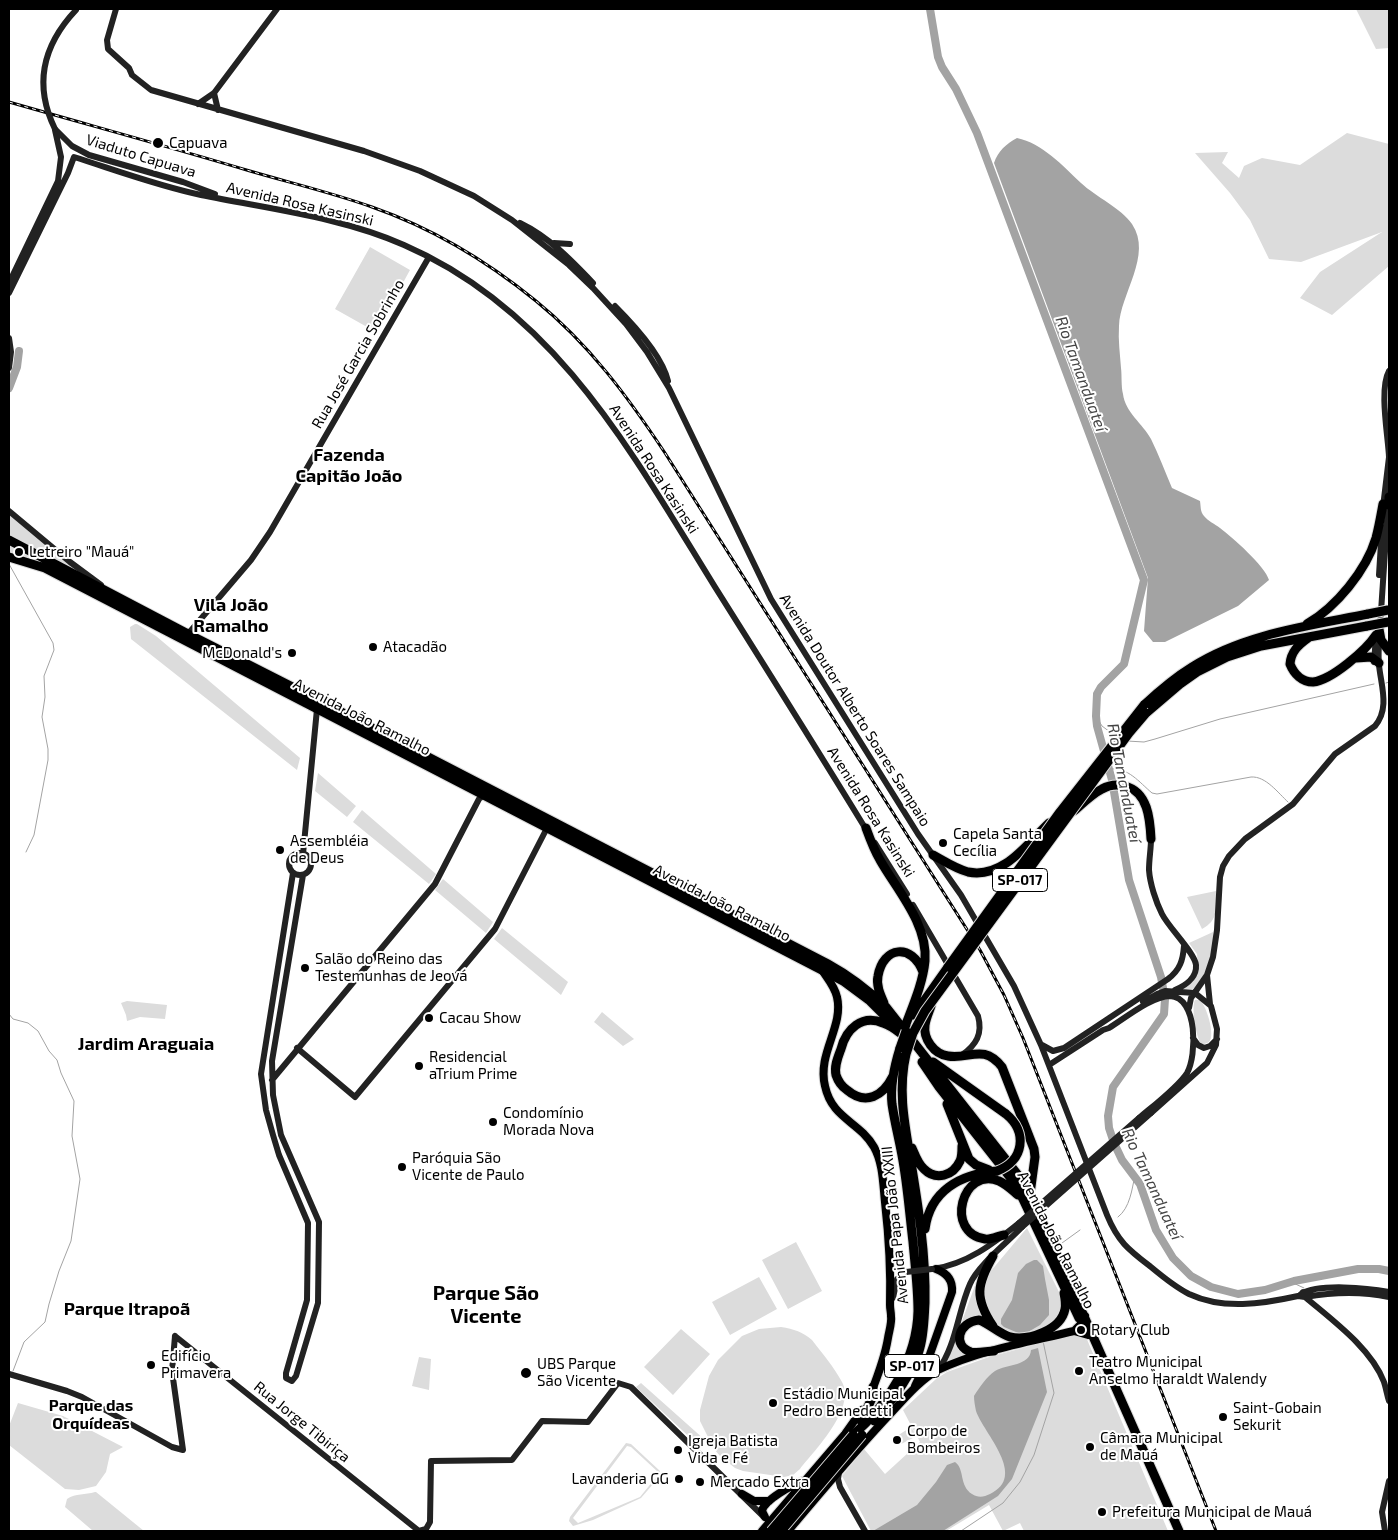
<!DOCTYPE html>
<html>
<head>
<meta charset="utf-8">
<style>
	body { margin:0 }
	#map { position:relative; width:1398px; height:1540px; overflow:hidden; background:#fff; font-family:"Exo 2",sans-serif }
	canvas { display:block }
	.frame { position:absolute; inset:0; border:10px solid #000; pointer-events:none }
</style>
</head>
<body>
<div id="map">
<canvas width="1398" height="1540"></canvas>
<div class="frame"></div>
</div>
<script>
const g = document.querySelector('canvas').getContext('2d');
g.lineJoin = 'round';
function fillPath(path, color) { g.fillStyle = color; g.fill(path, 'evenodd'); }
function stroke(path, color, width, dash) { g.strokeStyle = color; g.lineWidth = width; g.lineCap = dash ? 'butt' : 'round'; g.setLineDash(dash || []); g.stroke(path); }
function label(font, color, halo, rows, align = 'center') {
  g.font = font + ' "Exo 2",sans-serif'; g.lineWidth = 4; g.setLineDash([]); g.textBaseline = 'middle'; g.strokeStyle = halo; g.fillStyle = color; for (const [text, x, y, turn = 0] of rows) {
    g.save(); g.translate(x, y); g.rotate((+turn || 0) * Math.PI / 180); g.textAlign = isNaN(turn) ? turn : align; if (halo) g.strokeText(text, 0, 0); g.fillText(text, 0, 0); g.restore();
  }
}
fillPath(new Path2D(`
	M1356,9H1389V48L1376,49Z
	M1347,133L1389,144V266L1332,315L1300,298L1320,272L1382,232L1301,262L1269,259L1250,220L1230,193L1195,153L1228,152L1222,163L1239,178L1244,166L1262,158L1300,165Z
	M370,247L410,270L376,332L335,309Z
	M9,514L77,571L9,555Z
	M135,624H137L156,636L300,758L297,770L131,639L130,627Z
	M318,773L356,806L347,817L315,791Z
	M362,810L436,874L429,884L353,822Z
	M443,879L493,922L486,933L435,890Z
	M1216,891C1216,908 1219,920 1202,929L1187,897Z
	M502,928L568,982L561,995L494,939Z
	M1213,932C1215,945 1207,977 1198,986C1193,990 1188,990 1182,990L1198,969L1197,954L1189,943Z
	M1195,1000H1200C1206,1005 1216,1035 1209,1042C1208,1043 1204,1044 1202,1045C1196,1039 1191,1007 1195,1000Z
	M127,1001L167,1005L165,1019L140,1017L127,1021L126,1015L121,1003Z
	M602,1012L634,1039L623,1046L594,1022Z
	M1027,1228L1059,1292L1062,1306L1059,1315L1053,1323L1043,1328L1025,1335L1002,1331L991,1317L982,1288L990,1272Z
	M796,1242L822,1291L788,1309L762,1260Z
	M759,1277L777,1309L730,1335L712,1302Z
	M977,1280L976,1300L982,1319L957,1336L973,1355L946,1365Z
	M781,1327C794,1329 803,1332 812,1340C822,1353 834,1367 842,1382C856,1408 816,1449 800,1469L793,1475L784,1477L743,1471L735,1468L720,1456L714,1449L700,1421V1410L709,1376L718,1360L742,1336L759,1329Z
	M681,1329L710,1354L673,1395L644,1367Z
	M1079,1333L1086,1337L1168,1531H1024L1020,1523L1003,1531L989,1505L946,1531H871L842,1476L864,1449L885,1474L920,1442L917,1436L901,1444L897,1436L911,1427L916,1435L903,1410L936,1379L947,1372L989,1357Z
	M419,1357L431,1359L429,1390L412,1386Z
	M641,1383L705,1440L699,1446L636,1387Z
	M18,1403L63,1416L123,1447L110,1454L106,1472L96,1486L79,1490L65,1489L9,1445V1426Z
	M626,1443L631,1444L660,1471V1476L641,1498L593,1520L573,1526L569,1521L570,1517ZM627,1446L631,1447L658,1472L657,1476L640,1497L578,1523L573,1518Z
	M95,1492H96L144,1531H93L65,1507L67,1499C76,1493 85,1495 95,1492Z`), '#dcdcdc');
fillPath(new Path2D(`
	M1017,138C1042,143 1063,166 1081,183C1096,197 1121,208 1132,224C1153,255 1120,294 1119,326C1118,340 1120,354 1121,368C1122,376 1121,386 1123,394C1125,412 1143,424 1151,439C1159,455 1165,472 1172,488L1200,501C1201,507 1200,511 1204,516C1208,521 1215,524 1220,528C1232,537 1265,566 1269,580L1238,606L1165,642H1153L1144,631L1148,578L994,163C998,151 1006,144 1017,138Z
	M1034,1260H1037L1043,1266L1045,1279L1049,1300V1315L1040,1325L1023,1335L1004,1327L1001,1324V1319L1012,1300L1018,1273L1026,1264Z
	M1038,1348L1047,1392L1012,1479L998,1496L943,1531H873L917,1505L936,1482L947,1465L955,1462C965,1469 959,1486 972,1494C978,1498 984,1497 990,1494C1028,1476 984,1434 976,1411C975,1406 974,1401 974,1396C979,1388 987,1376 995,1371C1007,1364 1030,1366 1031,1350Z`), '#a3a3a3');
stroke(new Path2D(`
	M9,564L53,643L54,650L44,676L45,697L42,717L48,749V760L34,835L26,852
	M1386,683L1389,682
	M1096,716L1102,726L1114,735
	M1127,741L1144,742L1155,739L1220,719L1374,684
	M1110,769C1128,767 1139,782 1152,793L1157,794L1251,777C1266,776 1278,793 1288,802
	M9,1014L13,1019L28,1023L38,1031L49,1051L57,1060L61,1073L74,1101L72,1136L80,1179L71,1241L59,1271L49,1304L45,1322L24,1342L13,1371
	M1118,1217C1130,1208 1132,1189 1135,1175
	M1062,1243L1080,1230
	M1291,1282L1304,1288
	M9,1381L10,1380
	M961,1531L1003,1503L1020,1482L1034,1455L1054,1393L1043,1341`), '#a3a3a3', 1);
stroke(new Path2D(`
	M930,9L938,57L942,67L956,89L977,133L1144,580L1124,664L1101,687L1097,694L1096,716L1097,726L1112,780L1129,880L1161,977L1165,999L1164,1014L1113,1087L1108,1116L1109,1128L1114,1143L1122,1160L1140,1184L1156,1230L1173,1258L1191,1276L1211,1287L1238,1294L1265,1290L1294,1281L1358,1269H1379L1389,1271
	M9,388L17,367L19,351`), '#a3a3a3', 8);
const primary = new Path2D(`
	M822,970C828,979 835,987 837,997C844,1027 817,1053 825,1086C832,1119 859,1121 874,1147C883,1163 883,1183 885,1202C889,1237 891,1269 890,1305C890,1309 891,1312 891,1316C892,1323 889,1331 888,1338C885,1357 878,1375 871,1393
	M1074,1331L1088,1335
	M915,1386L929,1357L952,1292C953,1280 947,1273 936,1269
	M742,1494L754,1501H769
	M765,1517L762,1511C764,1500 792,1485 803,1481
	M762,1531L845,1434L862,1410
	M788,1531C822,1491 855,1451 891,1413C905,1398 920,1380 938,1370C980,1350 1029,1342 1074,1331L1080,1325L1085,1316`);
const highway = new Path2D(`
	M1389,497V505
	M9,540L188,634L318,700L828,964C850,976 868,990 886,1007L1018,1175L1030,1194L1179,1531
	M9,557L45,568L843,981L870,1001L889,1020
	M1307,624C1336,607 1366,571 1376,538C1379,527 1381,515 1383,504
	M1379,629L1381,640L1389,651
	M1308,638C1298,645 1291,652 1290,664C1294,674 1302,682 1313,682C1332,680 1366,650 1376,635
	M1356,658L1371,657L1379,663
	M1144,705C1159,691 1174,678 1192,667C1244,634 1308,626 1368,614
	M1146,713L1180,684L1197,672L1227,657L1261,646L1367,626
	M1074,811C1083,803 1092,794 1102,789C1109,785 1117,784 1125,786C1148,792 1150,819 1151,839
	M866,828C870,839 874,850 880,860C897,890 928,924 925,961C923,982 914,1003 906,1024V1031
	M933,855C944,861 956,869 968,872C1003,879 1027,844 1049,823
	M884,1003C880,994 876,985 878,976C883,946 912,943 923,972
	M931,1006C929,1012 926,1018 925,1025C923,1039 934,1054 948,1056C969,1060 983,1043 1002,1067L1034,1149L1035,1157L1030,1194
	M914,1015L948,967
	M922,1062L939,1087L1013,1181L1023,1199L1079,1318
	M933,1062L1006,1114
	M893,1076C883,1096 866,1106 847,1090C841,1086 838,1081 836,1075C834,1066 838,1057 841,1049C846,1029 862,1014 883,1023C889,1025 895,1029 900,1033
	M947,1104L969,1159L976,1165L989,1170
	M912,1148C915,1155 918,1164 924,1169C936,1181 953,1176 960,1161C962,1157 962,1151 962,1146
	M925,1229C930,1191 960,1174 997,1171
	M1004,1235C998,1236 991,1240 985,1239C944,1233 962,1166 999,1181C1006,1184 1012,1190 1018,1195
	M993,1256C977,1284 974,1298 993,1326
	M994,1351C987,1351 978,1354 971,1352C952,1346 958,1322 979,1320C990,1324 998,1333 1010,1337C1029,1341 1061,1330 1065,1309C1066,1304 1065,1298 1064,1293
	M861,1421L873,1396V1387
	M874,1421C892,1401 910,1378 919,1351C924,1336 924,1319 925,1303C926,1253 918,1205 910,1156C904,1121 898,1089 906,1054
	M853,1435C888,1405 917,1358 918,1311C918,1288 915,1265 913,1242C910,1217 908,1192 904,1167C901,1146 895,1125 892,1104C890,1086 895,1064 900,1048`);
stroke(primary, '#dbdbdb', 10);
stroke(highway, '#dbdbdb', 11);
stroke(new Path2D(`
	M116,9L107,40L108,49L129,68L132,75L151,90L364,151L420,171L474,196L512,220L569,265L593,288L626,324L647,352L669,388L771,599L918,834L961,895L1014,986L1041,1045L1107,1215C1118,1242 1129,1250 1151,1267C1163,1277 1175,1287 1189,1294C1223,1310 1262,1304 1298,1296L1305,1297C1334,1292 1360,1291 1389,1297
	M214,93L218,110
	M198,104L214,93L277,9
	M55,129L72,146L89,155L183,182L215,194
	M520,223C549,237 571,260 593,283
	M554,243L570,244
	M9,283L58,181L61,157L55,130
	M9,293L68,173L74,157C115,170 158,186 201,195C269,209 341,217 404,245C556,311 632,453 715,587C766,668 817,749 867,831
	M615,306C634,325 662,355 668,381
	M9,338L11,352L9,368
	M1389,371C1379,389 1388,435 1389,457
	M1383,507L1389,457
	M9,511L70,562L101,585
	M1379,575L1382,527
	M1380,627L1389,491
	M188,634L251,560L270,532L429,257
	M1374,662L1376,637
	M1151,839C1151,849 1149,859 1149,870C1150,884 1156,902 1162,914C1169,928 1195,953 1196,965C1197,978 1186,985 1175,990
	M875,843L907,894
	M289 864a11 11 0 1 1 22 0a11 11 0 1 1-22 0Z
	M303,854L317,709
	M293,873L261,1074L266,1110L273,1135L279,1155L308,1223L307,1300L286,1373V1378L292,1381L296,1376L318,1303L319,1222L281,1135L273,1095L272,1061L303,875
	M913,905L978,1016C983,1034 976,1045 962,1055
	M1207,975L1210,1004
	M1143,1002L1157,994L1165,991L1195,993L1211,1006L1217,1029L1216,1045L1207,1063L1151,1113
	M1189,1008L1191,998L1207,975L1213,957L1217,930L1220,877L1223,866L1229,856L1245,839L1293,804L1335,754L1375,726C1390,708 1381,686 1379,665C1378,656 1379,646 1379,637
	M1193,1038L1198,1045L1204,1048L1210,1046L1217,1039
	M1042,1045L1053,1051L1064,1048L1168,979C1180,970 1183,960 1184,946
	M297,1048L355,1097L495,929L547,828
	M1049,1065L1103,1030L1109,1028C1124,1019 1152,996 1170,996C1198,997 1197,1056 1187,1073C1178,1087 1153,1106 1139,1118
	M272,1080L435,884L479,799L484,795
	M933,1269C967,1264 993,1244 1019,1223
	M1303,1292L1305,1297C1332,1320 1371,1348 1384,1382C1386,1388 1387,1395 1389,1401
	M1301,1294C1319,1283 1368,1288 1389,1292
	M893,1298L897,1279L906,1272
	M175,1336L419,1531L426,1529L430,1522L431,1461L512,1460L542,1421L588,1422L618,1383L631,1387L764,1517
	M938,1370C956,1346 958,1311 970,1284C978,1265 1008,1242 1022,1227
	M9,1374L67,1391L82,1397L172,1447L183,1450L172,1371L175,1336
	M839,1472L838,1479L840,1487L865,1531
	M1385,1531L1382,1512L1389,1481`), '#222', 6);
stroke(primary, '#000', 8);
stroke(highway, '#000', 9);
const rail = new Path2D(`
	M9,102C89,125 170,147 250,171C291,183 333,193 372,207C432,228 487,261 536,301C589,344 628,397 665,453L980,950L1004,995L1023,1038L1216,1531`);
stroke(rail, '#000', 3);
stroke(rail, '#fff', 1, [4]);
const highwayBridge = new Path2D(`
	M1368,614L1388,610
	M1367,626L1388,622
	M948,967L1060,812L1144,705
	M900,1048L906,1031
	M906,1054L913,1033L925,1011L1129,733L1146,713
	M997,1171C1024,1161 1028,1132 1006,1114
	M771,1531L853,1435
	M781,1531L862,1435`);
stroke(highwayBridge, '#dbdbdb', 11, []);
stroke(new Path2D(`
	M55,129C33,84 43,45 76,10
	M1019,1223L1139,1118
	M1022,1227L1151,1113
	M906,1272L932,1269`), '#222', 6);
stroke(highwayBridge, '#000', 9);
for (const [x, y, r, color] of [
	[158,143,6,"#000"],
	[19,552,5,"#000"],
	[373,647,5,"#000"],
	[292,653,5,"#000"],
	[943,843,5,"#000"],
	[280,850,5,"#000"],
	[305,968,5,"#000"],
	[429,1018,5,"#000"],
	[419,1066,5,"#000"],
	[493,1122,5,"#000"],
	[402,1167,5,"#000"],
	[1081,1330,5,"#000"],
	[151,1365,5,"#000"],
	[1079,1371,5,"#000"],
	[526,1373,6,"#000"],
	[773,1403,5,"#000"],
	[1223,1417,5,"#000"],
	[897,1440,5,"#000"],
	[1090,1447,5,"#000"],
	[678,1450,5,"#000"],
	[679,1479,5,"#000"],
	[700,1482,5,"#000"],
	[1102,1512,5,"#000"]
]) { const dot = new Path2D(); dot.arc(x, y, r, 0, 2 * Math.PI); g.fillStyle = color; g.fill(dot); stroke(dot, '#fff', 2); }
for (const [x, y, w] of [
	[1020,880,55],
	[912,1366,55]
]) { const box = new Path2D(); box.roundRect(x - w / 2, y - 11.5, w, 23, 4); g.fillStyle = '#fff'; g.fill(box); stroke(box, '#000', 1); }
label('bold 14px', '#000', null, [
	["SP-017",1020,880],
	["SP-017",912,1366]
]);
label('15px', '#000', '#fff', [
	["Capuava",169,143],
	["Letreiro \"Mauá\"",29,552],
	["Atacadão",383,647],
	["McDonald's",282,653,"right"],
	["Capela Santa",953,834],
	["Cecília",953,851],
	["Assembléia",290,841],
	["de Deus",290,858],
	["Salão do Reino das",315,959],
	["Testemunhas de Jeová",315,976],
	["Cacau Show",439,1018],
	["Residencial",429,1057],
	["aTrium Prime",429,1074],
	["Condomínio",503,1113],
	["Morada Nova",503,1130],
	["Paróquia São",412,1158],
	["Vicente de Paulo",412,1175],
	["Rotary Club",1091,1330],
	["Edifício",161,1356],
	["Primavera",161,1373],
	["Teatro Municipal",1089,1362],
	["Anselmo Haraldt Walendy",1089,1379],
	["UBS Parque",537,1364],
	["São Vicente",537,1381],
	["Estádio Municipal",783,1394],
	["Pedro Benedetti",783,1411],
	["Saint-Gobain",1233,1408],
	["Sekurit",1233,1425],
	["Corpo de",907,1431],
	["Bombeiros",907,1448],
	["Câmara Municipal",1100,1438],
	["de Mauá",1100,1455],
	["Igreja Batista",688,1441],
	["Vida e Fé",688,1458],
	["Lavanderia GG",669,1479,"right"],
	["Mercado Extra",710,1482],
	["Prefeitura Municipal de Mauá",1112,1512]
], 'left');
label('15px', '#000', '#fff', [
	["Viaduto Capuava",141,156,17],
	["Avenida Rosa Kasinski",300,204,13],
	["Rua José Garcia Sobrinho",358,354,-60],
	["Avenida Rosa Kasinski",654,469,57],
	["Avenida Doutor Alberto Soares Sampaio",855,710,58],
	["Avenida João Ramalho",362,717,27],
	["Avenida Rosa Kasinski",871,812,58],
	["Avenida João Ramalho",722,903,27],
	["Avenida Papa João XXIII",895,1225,-96],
	["Avenida João Ramalho",1056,1240,63],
	["Rua Jorge Tibiriça",302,1422,39]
]);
label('italic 16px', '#444', '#fff', [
	["Rio Tamanduateí",1081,374,70],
	["Rio Tamanduateí",1124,783,79],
	["Rio Tamanduateí",1152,1184,65]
]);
label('bold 16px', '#000', '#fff', [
	["Parque das",91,1406],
	["Orquídeas",91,1424]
]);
label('bold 18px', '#000', '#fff', [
	["Fazenda",349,455],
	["Capitão João",349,476],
	["Vila João",231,605],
	["Ramalho",231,626],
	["Jardim Araguaia",146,1044],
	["Parque Itrapoã",127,1309]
]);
label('bold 20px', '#000', '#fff', [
	["Parque São",486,1293],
	["Vicente",486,1316]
]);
</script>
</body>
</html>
